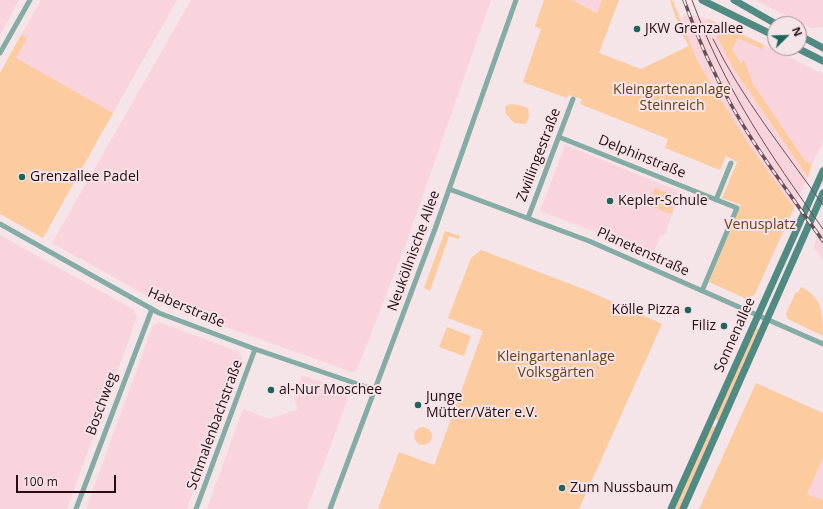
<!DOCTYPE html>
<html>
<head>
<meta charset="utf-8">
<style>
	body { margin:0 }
	#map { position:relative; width:823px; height:509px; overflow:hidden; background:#f5e4e8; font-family:"Open Sans",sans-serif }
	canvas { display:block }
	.north { position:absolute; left:767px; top:16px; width:40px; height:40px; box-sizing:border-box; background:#f5e4e8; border:1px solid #a38e93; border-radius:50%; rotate:67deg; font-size:11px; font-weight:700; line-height:16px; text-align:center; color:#270c14 }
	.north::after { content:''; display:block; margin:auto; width:14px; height:18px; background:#1b655c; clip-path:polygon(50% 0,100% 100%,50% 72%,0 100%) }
	.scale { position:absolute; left:16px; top:475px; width:100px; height:18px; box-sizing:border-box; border:2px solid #270c14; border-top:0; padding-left:5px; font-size:12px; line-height:14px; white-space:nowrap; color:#270c14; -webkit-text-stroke:3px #f5e4e8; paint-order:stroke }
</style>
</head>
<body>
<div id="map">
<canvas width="823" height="509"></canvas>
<div class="north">N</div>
<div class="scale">100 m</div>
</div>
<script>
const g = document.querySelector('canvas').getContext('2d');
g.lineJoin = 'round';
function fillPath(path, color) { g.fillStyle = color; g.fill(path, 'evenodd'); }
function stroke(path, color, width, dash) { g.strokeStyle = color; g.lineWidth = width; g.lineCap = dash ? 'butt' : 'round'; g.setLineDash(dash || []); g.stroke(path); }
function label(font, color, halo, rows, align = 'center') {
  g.font = font + ' "Open Sans",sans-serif'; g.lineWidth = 4; g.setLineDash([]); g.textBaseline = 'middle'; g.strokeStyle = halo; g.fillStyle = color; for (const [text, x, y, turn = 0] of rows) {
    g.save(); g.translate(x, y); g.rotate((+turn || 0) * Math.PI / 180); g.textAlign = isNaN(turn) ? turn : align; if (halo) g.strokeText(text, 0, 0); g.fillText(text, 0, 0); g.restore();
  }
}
fillPath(new Path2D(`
	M0,0H19L0,35Z
	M41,0H177L113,113L10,55Z
	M191,0H491L408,238L357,370L352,372L164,305L52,243Z
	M572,0H602L598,13Z
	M755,0H823V27L811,28Z
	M685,14L708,19L733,68L808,177L794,208L746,140L698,62L681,21Z
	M718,22L823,74V141L812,164L805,161L744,72Z
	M565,145L681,192L664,236L661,235L652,256L598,233L540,211Z
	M823,221V260L814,247Z
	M0,235L134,310L137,317L67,509H0Z
	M159,322L239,352L242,358L187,509H86L153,325Z
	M302,375L346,390L348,399L307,509H207L243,409L269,419L298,409L294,398Z
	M823,458V500L807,494Z`), '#f9d4dc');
fillPath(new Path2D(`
	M544,0H572L597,13L602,0H619L599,53L641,69L689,46L680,30L670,0L673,1L698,62L746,140L794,208L755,294L747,299L709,282L741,205L722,198L737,162L726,156L720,170L665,148L668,139L580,104L582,99L568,95L567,98L523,82L541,29L535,26Z
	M708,19L764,45L762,49L738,38L732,49L741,64L744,59L753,84L805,161L812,164L808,177L733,68Z
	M21,35L27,38L16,58L113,113L43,238L0,214V73Z
	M510,104L519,105L528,108L529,117L526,124L514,123L506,114L505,107Z
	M655,188L677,197L671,214L648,205Z
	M445,231L460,236L459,239L449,236L430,291L424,288Z
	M481,250L586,290L662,324L579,509H378L399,452L434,465L435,463L483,331L448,318L471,258Z
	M801,287C823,297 823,315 823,336L788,319L786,314L796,292L798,293Z
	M447,327L471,336L464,356L439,347Z
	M756,328L761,330L720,421L715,419Z
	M756,383L823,413V458L807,494L823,500V509H699Z
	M712,426L717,427L680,509H675Z
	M414 436a9 9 0 1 1 18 0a9 9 0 1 1-18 0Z`), '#fccba0');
stroke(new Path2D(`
	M0,53L30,0
	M559,137L737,208L702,291
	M449,189L589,241L823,344
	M716,200L731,163
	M528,218L573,99
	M0,224L159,313L255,349L375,390
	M76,509L152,309
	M196,509L255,349
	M330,509L435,229L516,0`), '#84aba4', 5);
stroke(new Path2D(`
	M702,0L775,36
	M734,0L776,24
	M799,35L823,48
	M797,48L823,61
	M671,509L823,171
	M683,509L823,193`), '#508b83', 7);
stroke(new Path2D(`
	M692,0C724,88 769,153 823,229
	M713,39C742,99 785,151 823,205`), '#675056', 1);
const rail = new Path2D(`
	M684,0C697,37 713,73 733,108C759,154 792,197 823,241`);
stroke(rail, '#675056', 3.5);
stroke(rail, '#f5e4e8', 2, [6]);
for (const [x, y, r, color] of [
	[637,29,4,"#1b655c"],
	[22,177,4,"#1b655c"],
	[610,201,4,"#1b655c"],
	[688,310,4,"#1b655c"],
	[724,326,4,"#1b655c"],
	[271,390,4,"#1b655c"],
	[418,405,4,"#1b655c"],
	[562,488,4,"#1b655c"]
]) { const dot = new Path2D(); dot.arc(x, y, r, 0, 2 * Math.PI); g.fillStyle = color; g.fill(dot); stroke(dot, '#f5e4e8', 1.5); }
label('14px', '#270c14', '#f5e4e8', [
	["JKW Grenzallee",645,29],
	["Grenzallee Padel",30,177],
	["Kepler-Schule",618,201],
	["Kölle Pizza",680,310,"right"],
	["Filiz",716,326,"right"],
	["al-Nur Moschee",279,390],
	["Junge",426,397],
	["Mütter/Väter e.V.",426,413],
	["Zum Nussbaum",570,488]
], 'left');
label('14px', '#6b4012', '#f5e4e8', [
	["Kleingartenanlage",672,90],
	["Steinreich",672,106],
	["Venusplatz",760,225],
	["Kleingartenanlage",556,357],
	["Volksgärten",556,373]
]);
label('14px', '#270c14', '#f5e4e8', [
	["Zwillingestraße",539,155,-69],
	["Delphinstraße",642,157,22],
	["Neuköllnische Allee",414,251,-70],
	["Planetenstraße",643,252,24],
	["Haberstraße",186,308,23],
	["Sonnenallee",735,335,-66],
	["Boschweg",102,404,-70],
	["Schmalenbachstraße",215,425,-70]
]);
</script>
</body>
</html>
